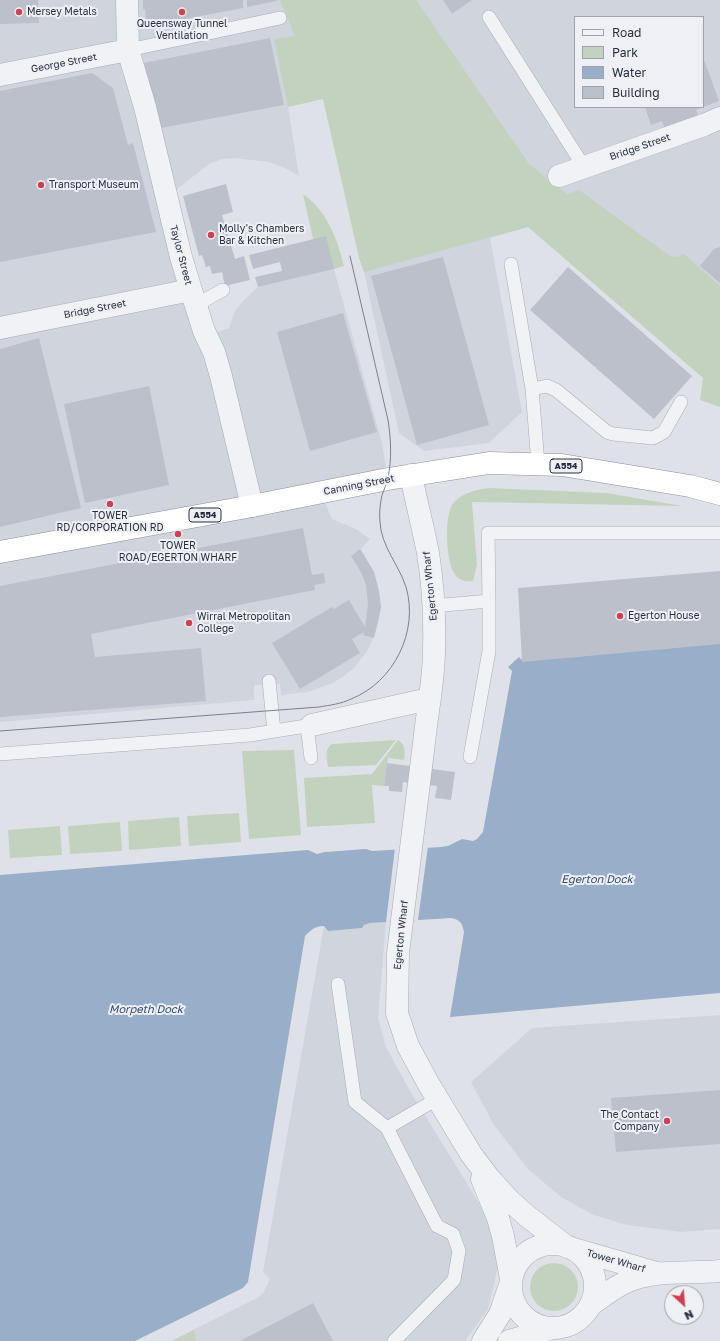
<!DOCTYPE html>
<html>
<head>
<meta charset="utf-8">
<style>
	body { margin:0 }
	#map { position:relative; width:720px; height:1341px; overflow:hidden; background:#dee2e8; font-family:"Golos Text",sans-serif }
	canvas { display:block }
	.legend { position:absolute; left:574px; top:16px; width:130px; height:92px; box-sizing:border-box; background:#eef0f5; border:1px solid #9ea3ac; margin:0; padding:5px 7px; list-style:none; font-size:12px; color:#272f3f }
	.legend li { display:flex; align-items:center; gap:8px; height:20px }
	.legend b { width:20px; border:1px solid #9ea3ac }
	.north { position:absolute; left:664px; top:1285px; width:40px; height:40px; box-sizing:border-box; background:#eef0f5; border:1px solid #9ea3ac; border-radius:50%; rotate:154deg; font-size:11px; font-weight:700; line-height:16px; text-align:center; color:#272f3f }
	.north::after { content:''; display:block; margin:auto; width:14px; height:18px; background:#cf4151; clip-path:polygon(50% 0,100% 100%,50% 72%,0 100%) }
</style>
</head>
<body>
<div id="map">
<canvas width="720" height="1341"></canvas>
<ul class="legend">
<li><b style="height:5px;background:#f1f2f6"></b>Road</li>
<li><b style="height:11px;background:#c3d2bf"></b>Park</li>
<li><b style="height:11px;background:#99aec8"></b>Water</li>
<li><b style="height:11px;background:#bbc0cb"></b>Building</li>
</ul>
<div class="north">N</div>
</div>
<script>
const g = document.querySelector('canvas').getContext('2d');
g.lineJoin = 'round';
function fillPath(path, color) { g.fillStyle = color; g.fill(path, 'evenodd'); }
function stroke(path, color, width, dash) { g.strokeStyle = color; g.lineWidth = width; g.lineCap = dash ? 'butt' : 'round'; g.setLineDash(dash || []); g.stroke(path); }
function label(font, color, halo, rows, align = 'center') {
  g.font = font + ' "Golos Text",sans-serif'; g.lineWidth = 4; g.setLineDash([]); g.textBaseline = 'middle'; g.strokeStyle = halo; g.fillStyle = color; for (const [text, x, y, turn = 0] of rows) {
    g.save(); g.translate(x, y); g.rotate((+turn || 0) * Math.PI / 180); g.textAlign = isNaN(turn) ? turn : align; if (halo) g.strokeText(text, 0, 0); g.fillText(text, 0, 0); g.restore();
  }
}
fillPath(new Path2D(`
	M0,0H720V391L528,227L490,238L522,412L489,443L424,451L399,433L364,272L323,99L288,106L299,176L285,168L269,162L235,158L222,159L209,164L167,197L207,336L229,328L235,311L244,300L258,287L334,269L382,443L388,479L321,493L332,519L356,529L370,539L361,549L374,572L377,582L381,608L377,628L368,650L354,668L344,676L333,683L308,692L281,695L280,684L254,685V700L0,722ZM575,17H703V107H575Z
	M386,922L378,1018L386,1047L410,1091L471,1190L494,1230L498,1267L488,1309L465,1341H171L257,1298L263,1293L270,1279L263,1272L324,926L328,931L362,928L364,925L370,923Z
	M720,1015V1229L681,1232L627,1225L594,1215L561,1197L528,1169L494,1125L471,1082L532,1028Z`), '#d0d4dd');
fillPath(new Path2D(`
	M280,0H416L529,164L567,194L579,190L670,256L676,257L684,254L720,286V407L700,400L703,378L528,227L364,272L359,258L323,99L288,107L274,39L295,36Z
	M303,194C327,211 337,238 344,266L334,269L313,239Z
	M489,488L607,493L682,506L472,502L477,565L473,581C465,582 458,580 454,573C446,560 443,512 455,501C465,492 476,490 489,488Z
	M396,740L376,765L328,767C327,759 324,749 332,744Z
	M398,740C406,745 405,752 404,760L388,758L384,786L372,785L375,823L307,827L304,778L372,774Z
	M294,750L301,835L249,839L242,751Z
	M239,813L241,842L189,846L187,816Z
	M179,817L181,846L129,850L128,821Z
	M120,822L122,851L70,854L68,826Z
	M60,826L62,855L10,858L8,830Z
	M530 1287a24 24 0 1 1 48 0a24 24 0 1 1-48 0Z
	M194,1330L197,1341H172Z`), '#c3d2bf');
fillPath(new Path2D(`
	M720,643V993L450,1017L464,932C462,923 461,920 451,918L370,923L364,925L362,928L328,931L324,926C315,926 311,930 305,936L248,1282L243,1288L135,1341H0V875L308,850L317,854L325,852L366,849L372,851L441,847L448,846L462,839L473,841L477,839L483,832L512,671L508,667L519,657L522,660Z`), '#99aec8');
fillPath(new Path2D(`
	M428,846L418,920L386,922L395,848Z`), '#dee2e8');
fillPath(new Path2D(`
	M0,0H38L39,23L0,24Z
	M143,0H243V8L147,26L145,9H143Z
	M247,0H277V1L247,7Z
	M443,0H472L452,14Z
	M270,38L284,105L161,128L144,63Z
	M703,57L719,101L703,107Z
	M92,73L113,88L128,145L133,143L156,232L0,262V91Z
	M645,107H703L696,110L700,120L666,132L662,121L651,125Z
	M226,184L233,212L222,215L235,259L244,256L250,280L225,286L222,272L212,274L210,266L206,267L202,255L199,256L183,196Z
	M326,236L334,269L258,287L255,277L282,271L280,262L253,269L249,255Z
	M720,247V283L700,266L714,249Z
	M443,257L489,425L417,445L371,276Z
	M568,267L692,376L654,419L530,310Z
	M343,313L377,432L310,451L277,332Z
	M39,338L81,508L0,527V349Z
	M149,386L169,485L85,503L64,404Z
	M303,528L312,575L324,573L325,583L314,585L315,590L91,634L95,657L201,648L206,701L0,717V586Z
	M360,549L374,572L379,591L381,608L374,638L363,635L364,632L352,639L360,653L300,689L272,643L332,607L334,609L349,600L365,627L368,604L366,585L362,574L351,556Z
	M720,571V644L522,662L518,588Z
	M387,763L455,772L451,800L435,798L437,786L403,782L402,792L389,791V786H384Z
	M720,1090V1144L616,1152L611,1098Z
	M313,1303L333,1341H240Z`), '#bbc0cb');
const lane = new Path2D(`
	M489,17L584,167
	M128,50L280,18
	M511,264L532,389L538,464
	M196,305L223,290
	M532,389L547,386L556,390L607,432L613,434L653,438L664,432L681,402
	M433,606L489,601L488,533H720
	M269,681L274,731
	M307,726L311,758
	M0,754L250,735L312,725
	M470,757L489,651V601
	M338,984L355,1102L387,1128
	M394,1341L454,1280L459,1251L453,1234L437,1226L387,1128L437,1099`);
const street = new Path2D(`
	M127,0L128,50L145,107L181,257L191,290L204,331L214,352L221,376L252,506
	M0,75L128,50
	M559,176L704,125L720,118
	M0,328L191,290
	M411,475C416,501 423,527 428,553C433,584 435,617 434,650C434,681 427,712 424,743L398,953L397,1013L408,1046L428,1083L471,1154L489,1178L508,1199L527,1216L567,1247
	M312,725L429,699
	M482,1179L498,1218L503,1236L511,1279
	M511 1286a42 42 0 1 1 84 0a42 42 0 1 1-84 0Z
	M574,1249L657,1273
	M592,1304C603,1296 613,1288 626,1282C655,1269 689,1274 720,1271
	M483,1341L500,1314L510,1285
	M509,1341L550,1329`);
const highway = new Path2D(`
	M0,552L252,506L388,479L489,463L562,465L690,486L720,494`);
stroke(lane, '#a7acb5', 14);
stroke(street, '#a7acb5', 23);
stroke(highway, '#858e9e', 23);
stroke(lane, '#f1f2f6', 13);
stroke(street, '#f1f2f6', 22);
stroke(highway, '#fff', 22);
stroke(new Path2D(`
	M0,731L319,707C330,705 341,704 351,699C394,682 419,631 406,587C399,565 381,546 380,522C379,514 380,504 382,495C384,489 387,484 388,478C392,458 391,440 388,420L350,256`), '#788091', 1);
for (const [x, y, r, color] of [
	[19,12,4,"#cf4151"],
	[182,12,4,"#cf4151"],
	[41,185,4,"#cf4151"],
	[211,235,4,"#cf4151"],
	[110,504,4,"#cf4151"],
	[178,534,4,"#cf4151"],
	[620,616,4,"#cf4151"],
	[189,623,4,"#cf4151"],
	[667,1121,4,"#cf4151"]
]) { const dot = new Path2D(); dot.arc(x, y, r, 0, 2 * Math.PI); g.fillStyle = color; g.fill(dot); stroke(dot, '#eef0f5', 1.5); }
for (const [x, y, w] of [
	[566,466,32],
	[205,515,32]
]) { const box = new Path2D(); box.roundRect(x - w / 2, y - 7, w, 14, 3); g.fillStyle = '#eef0f5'; g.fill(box); stroke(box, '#272f3f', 1); }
label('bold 9px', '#272f3f', null, [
	["A554",566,466],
	["A554",205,515]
]);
label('10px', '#272f3f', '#eef0f5', [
	["Mersey Metals",27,12],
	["Queensway Tunnel",182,24,"center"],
	["Ventilation",182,36,"center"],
	["Transport Museum",49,185],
	["Molly's Chambers",219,229],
	["Bar & Kitchen",219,241],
	["TOWER",110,516,"center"],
	["RD/CORPORATION RD",110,528,"center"],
	["TOWER",178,546,"center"],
	["ROAD/EGERTON WHARF",178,558,"center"],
	["Egerton House",628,616],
	["Wirral Metropolitan",197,617],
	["College",197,629],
	["The Contact",659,1115,"right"],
	["Company",659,1127,"right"]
], 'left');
label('10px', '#272f3f', '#eef0f5', [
	["George Street",64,63,-11],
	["Bridge Street",640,147,-19],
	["Taylor Street",181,255,75],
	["Bridge Street",95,309,-11],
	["Canning Street",359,485,-11],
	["Egerton Wharf",430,586,-96],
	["Egerton Wharf",401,935,-84],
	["Tower Wharf",616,1261,16]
]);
label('italic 11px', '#314c73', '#eef0f5', [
	["Egerton Dock",597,880],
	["Morpeth Dock",146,1010]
]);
</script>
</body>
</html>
